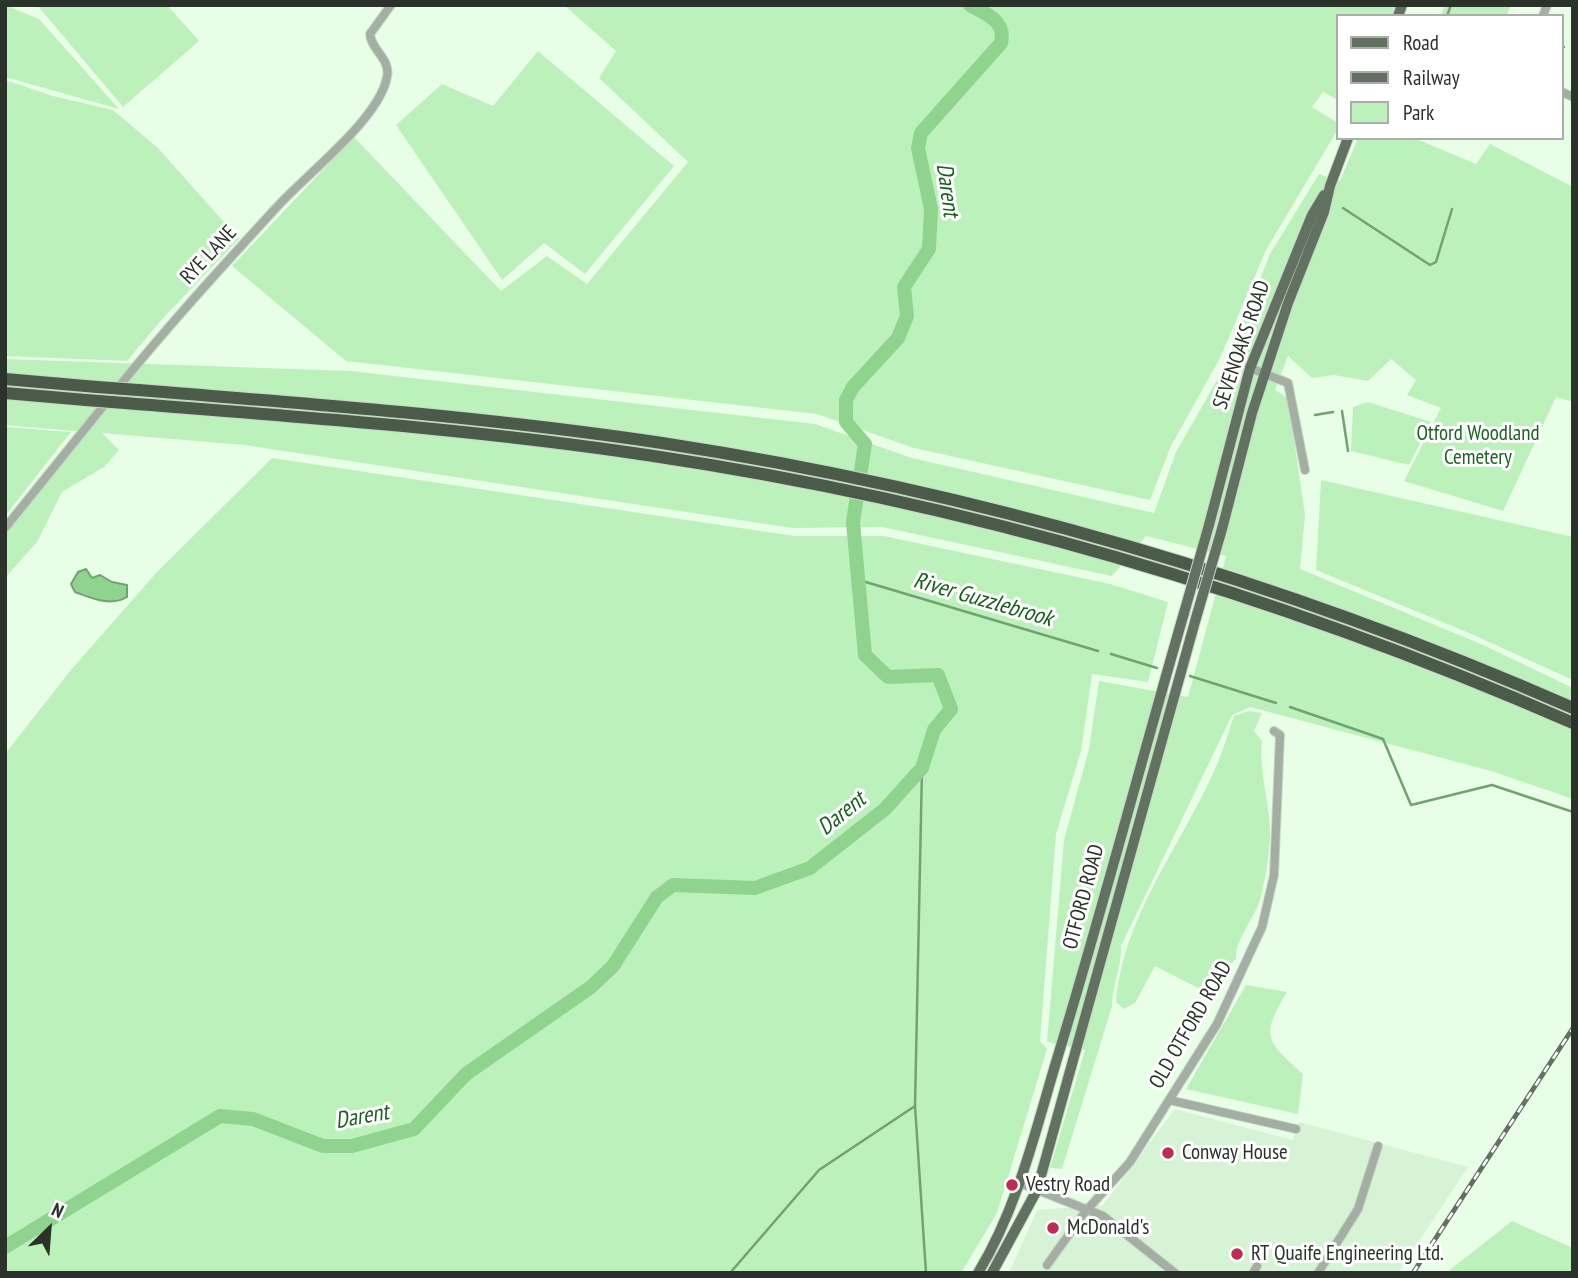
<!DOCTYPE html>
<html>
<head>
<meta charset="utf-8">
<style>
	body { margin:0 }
	#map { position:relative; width:1578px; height:1278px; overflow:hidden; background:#e8fee7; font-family:"PT Sans Narrow",sans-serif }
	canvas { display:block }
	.frame { position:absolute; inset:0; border:7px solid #2a3229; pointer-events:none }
	.legend { position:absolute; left:1336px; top:14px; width:228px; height:126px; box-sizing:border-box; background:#fff; border:2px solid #aaada9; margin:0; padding:9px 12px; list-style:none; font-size:21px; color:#2a3229 }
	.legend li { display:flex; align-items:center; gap:14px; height:35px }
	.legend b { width:35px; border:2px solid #aaada9 }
	.north { position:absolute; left:14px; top:1194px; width:70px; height:70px; -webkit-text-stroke:5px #fff; paint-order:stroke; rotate:25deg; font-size:19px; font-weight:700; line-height:28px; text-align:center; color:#2a3229 }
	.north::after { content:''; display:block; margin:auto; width:24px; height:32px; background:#2a3229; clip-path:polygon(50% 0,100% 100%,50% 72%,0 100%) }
</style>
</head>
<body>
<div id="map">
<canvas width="1578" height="1278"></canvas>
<div class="frame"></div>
<ul class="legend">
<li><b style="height:9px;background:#627161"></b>Road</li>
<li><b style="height:9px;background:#647063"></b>Railway</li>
<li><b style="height:19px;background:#bdf1bc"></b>Park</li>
</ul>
<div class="north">N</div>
</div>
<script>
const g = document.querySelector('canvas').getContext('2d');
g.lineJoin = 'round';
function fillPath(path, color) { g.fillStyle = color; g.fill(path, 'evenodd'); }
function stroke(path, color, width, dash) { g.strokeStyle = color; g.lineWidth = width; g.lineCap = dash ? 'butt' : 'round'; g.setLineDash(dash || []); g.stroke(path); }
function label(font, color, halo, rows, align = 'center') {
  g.font = font + ' "PT Sans Narrow",sans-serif'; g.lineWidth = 6; g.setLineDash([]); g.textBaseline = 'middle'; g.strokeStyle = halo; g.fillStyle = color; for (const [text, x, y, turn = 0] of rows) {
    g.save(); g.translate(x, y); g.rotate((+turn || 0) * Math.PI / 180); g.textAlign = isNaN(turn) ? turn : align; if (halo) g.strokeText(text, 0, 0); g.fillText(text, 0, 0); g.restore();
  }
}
fillPath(new Path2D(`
	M1175,1109L1293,1140L1299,1122L1468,1167L1398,1273H1009L1037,1210L1103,1205Z`), '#d7f3d6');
fillPath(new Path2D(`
	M5,5L39,19L119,109L5,77Z
	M37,5H167L199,41L123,107Z
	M564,5H1397L1393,16H1338V100L1323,92L1312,107L1338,123V129L1266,250L1220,358L1171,446L1150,500L914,448L817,414L346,361L232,266L354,137L501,291L547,256L587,284L688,162L599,78L616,51Z
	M1445,5H1511L1506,16H1441Z
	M538,51L674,166L585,274L544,243L502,280L396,125L442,84L493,106Z
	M5,80L53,96L113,110L158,148L239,239L163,318L127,361L5,356Z
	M1358,138H1414L1476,164L1490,144L1573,187V402L1556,397L1503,511L1404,481L1441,408L1407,395L1416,380L1391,359L1368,381L1334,375L1312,378L1288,356L1275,390L1288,398L1305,515L1300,569L1481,644L1573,688V799L1491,771L1250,707L1232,715L1121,946C1122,967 1112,985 1112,1006L1062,1169L1050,1168L1085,1050L1047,1042L1064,840L1089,749L1099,681L1188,697L1226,556L1146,536L1112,576L882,527L792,528L244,445L102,433L119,450L104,467L62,492L37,542L5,578V533L85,432L5,425V359L351,371L815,424L912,458L1154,513L1176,452L1224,368L1270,254L1319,174L1340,181Z
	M1368,402L1431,422L1409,465L1351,451L1353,407Z
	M5,427L71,432L5,516Z
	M272,458L794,536H884L1110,584L1168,602L1148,682L1092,674L1081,751L1056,834L1040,1041L1047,1049L997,1213L961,1273H5V754L70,671L156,573Z
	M1321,480L1573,537V680L1469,633L1316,570Z
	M1249,711L1262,713L1254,731L1262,741C1259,770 1268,797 1270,826C1271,847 1266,876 1261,896C1256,918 1235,938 1236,959L1217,976L1213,990L1198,988L1155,966L1135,1003L1124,1009L1116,1002C1123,914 1185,841 1218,762C1224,747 1229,731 1234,716Z
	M1246,985L1287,992C1260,1037 1266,1040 1303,1074L1298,1114L1186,1089Z
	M1512,1221L1573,1248V1273H1446Z`), '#bdf1bc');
const water = new Path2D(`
	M86,569L92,578L100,575L112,582L127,585V597C110,607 92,598 75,592L71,584L78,572Z`);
fillPath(water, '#8fd38e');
stroke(water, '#71a370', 2);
stroke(new Path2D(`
	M1447,16L1451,5
	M1562,47H1564
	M1343,208L1430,265L1436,262L1452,209
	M1342,411L1348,451
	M1315,415L1333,412
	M859,580L1098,651
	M1111,654L1157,668
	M1190,676L1276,703
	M1290,707L1383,739L1411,805L1492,785L1573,812
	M915,1106L926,1273
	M730,1273L819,1170L915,1106L922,768`), '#71a370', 2.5);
stroke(new Path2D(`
	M5,1247L220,1116L253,1119L323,1146H352L414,1129L466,1074L591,987L613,966L657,897L673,885L755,888L810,868L885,809L922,768L934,730L951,709L938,675L888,677L865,655L853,522L865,444L846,422V400L853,387L898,338L907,316L904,287L929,249L931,209L918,148L921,133L1001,43C1006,21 987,14 970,5`), '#8fd38e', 14);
const minor = new Path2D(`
	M1543,16L1547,5
	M1562,92L1573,97
	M1250,368L1288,383L1305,470
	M117,389C167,327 221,268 275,209C305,175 379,120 387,77C391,59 371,50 370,34L391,5
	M5,528L109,399
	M1169,1100L1296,1129
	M1020,1183L1103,1216L1175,1273
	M1047,1265L1085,1212L1130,1162L1217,1024L1262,927L1274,875L1280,735L1274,731
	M1253,1273L1257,1266
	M1318,1273L1358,1209L1378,1146`);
const major = new Path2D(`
	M1398,16L1402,5
	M1209,525L1250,368L1312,215L1324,195
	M1222,529L1252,413L1288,303L1324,212L1330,186L1348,138
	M978,1273C1018,1207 1035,1132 1057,1059C1102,911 1141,762 1184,613
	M992,1273L1037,1190L1196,618`);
const highway = new Path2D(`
	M5,379L97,387
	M138,390C313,404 488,417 662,443C975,491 1283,581 1573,708
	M5,393L86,400
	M125,403C300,417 474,429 647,455C965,502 1278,594 1573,723`);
stroke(minor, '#c6d9c5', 10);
stroke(major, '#c6d9c5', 12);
stroke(highway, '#c6d9c5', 14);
stroke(minor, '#a5aea4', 8);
stroke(major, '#627161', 10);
stroke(highway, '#4a5c49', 12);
const rail = new Path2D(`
	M1413,1273L1573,1028`);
stroke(rail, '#647063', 5);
stroke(rail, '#fff', 2.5, [8]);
const majorBridge = new Path2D(`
	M1184,613L1209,525
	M1196,618L1222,529`);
const highwayBridge = new Path2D(`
	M97,387L138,390
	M86,400L125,403`);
stroke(majorBridge, '#c6d9c5', 12, []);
stroke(highwayBridge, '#c6d9c5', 14, []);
stroke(majorBridge, '#627161', 10);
stroke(highwayBridge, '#4a5c49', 12);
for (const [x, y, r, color] of [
	[1168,1153,7,"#bc2c54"],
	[1012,1185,7,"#bc2c54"],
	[1053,1228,7,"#bc2c54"],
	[1237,1254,7,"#bc2c54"]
]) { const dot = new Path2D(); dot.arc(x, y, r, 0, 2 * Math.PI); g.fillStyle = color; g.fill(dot); stroke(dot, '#fff', 2.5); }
label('21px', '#2a3229', '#fff', [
	["RYE LANE",209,255,-47],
	["SEVENOAKS ROAD",1242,345,-71],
	["OTFORD ROAD",1084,897,-75],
	["OLD OTFORD ROAD",1191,1025,-60]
]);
label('21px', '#1e6223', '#fff', [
	["Otford Woodland",1478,434],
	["Cemetery",1478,458]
]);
label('21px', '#2a3229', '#fff', [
	["Conway House",1182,1153],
	["Vestry Road",1026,1185],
	["McDonald's",1067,1228],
	["RT Quaife Engineering Ltd.",1251,1254]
], 'left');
label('italic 23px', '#185e1d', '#fff', [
	["Darent",947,190,82],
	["River Guzzlebrook",983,600,16],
	["Darent",842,814,-39],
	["Darent",362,1117,-10]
]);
</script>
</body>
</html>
